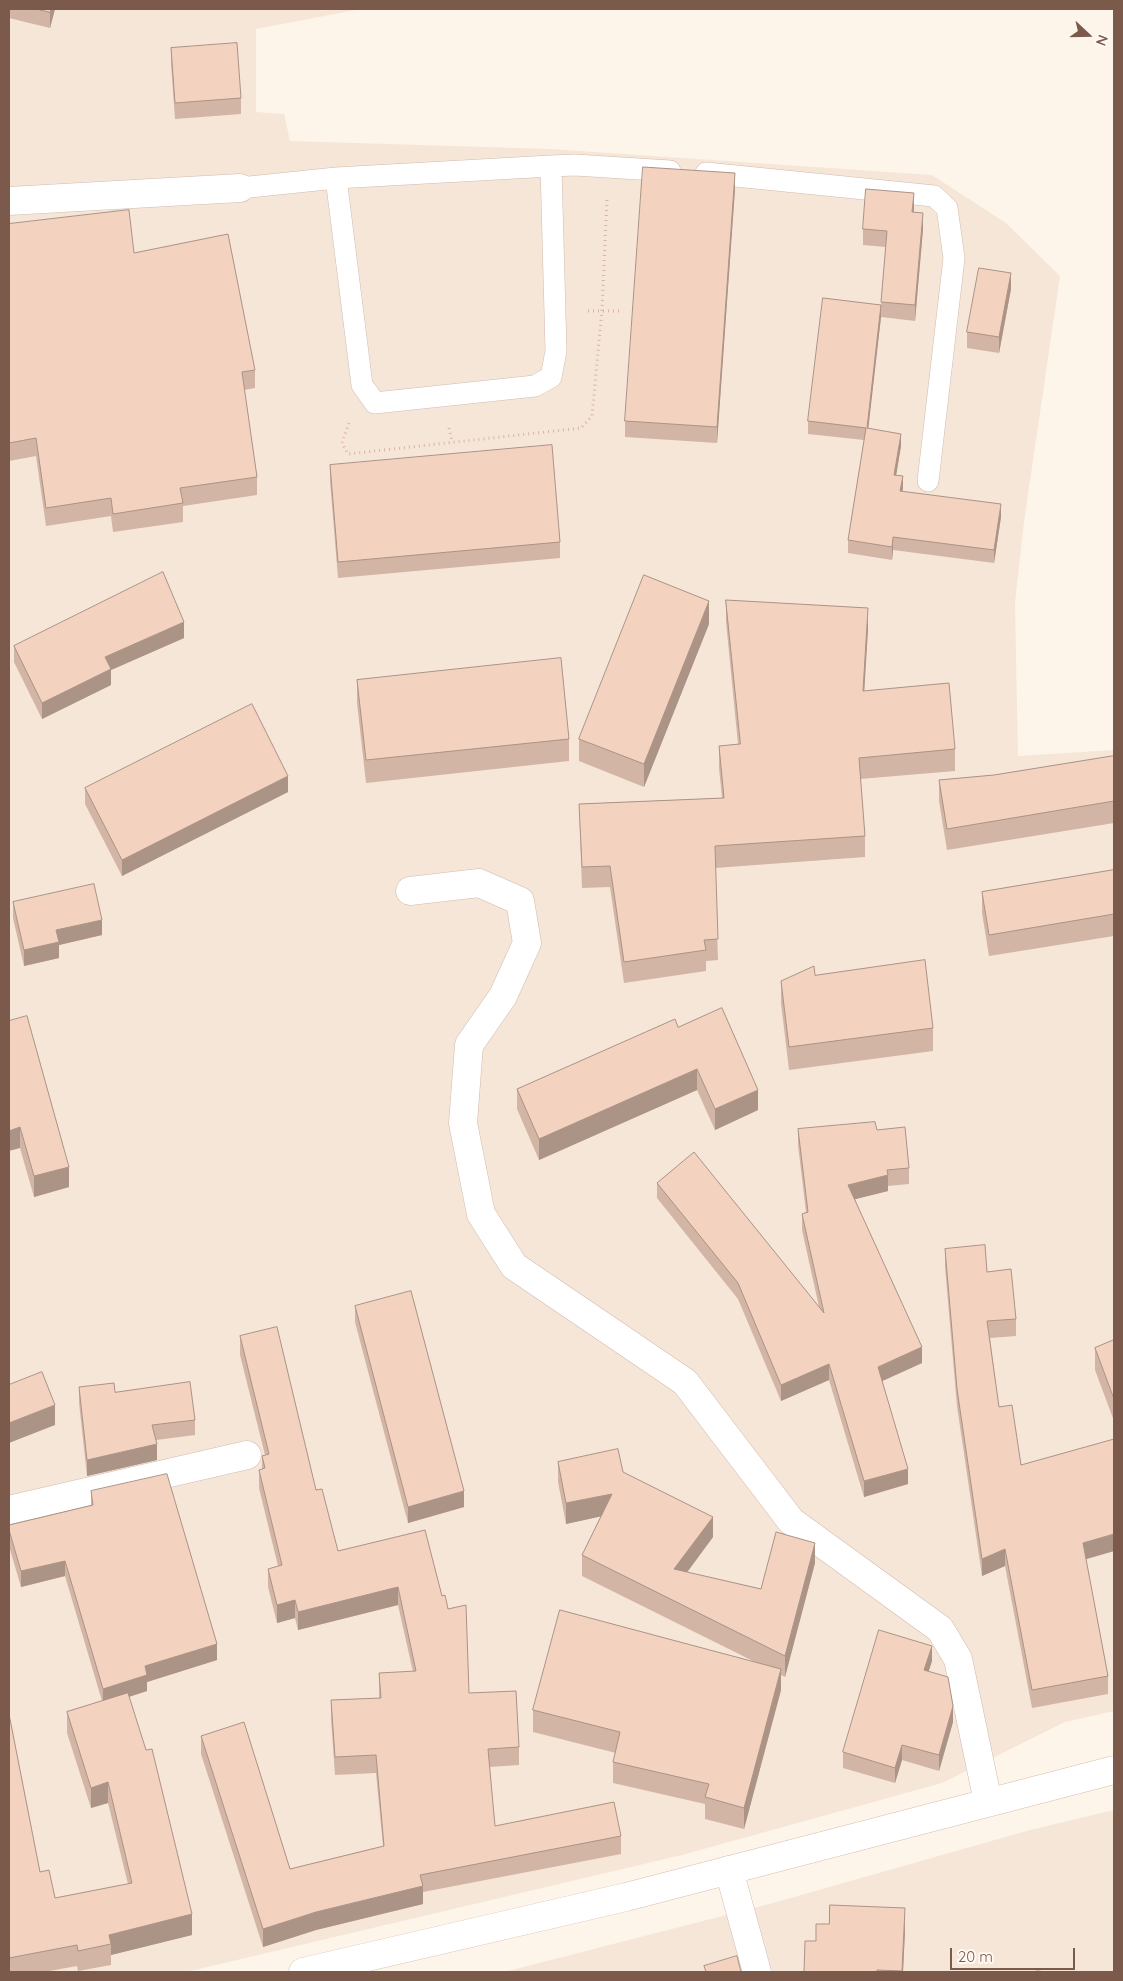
<!DOCTYPE html>
<html>
<head>
<meta charset="utf-8">
<style>
	body { margin:0 }
	#map { position:relative; width:1123px; height:1981px; overflow:hidden; background:#fdf5ea; font-family:Quicksand,sans-serif }
	canvas { display:block }
	.frame { position:absolute; inset:0; border:10px solid #7b594b; pointer-events:none }
	.north { position:absolute; left:1063px; top:10px; width:50px; height:50px; -webkit-text-stroke:4px #fff9f2; paint-order:stroke; rotate:111deg; font-size:14px; font-weight:700; line-height:20px; text-align:center; color:#7b594b }
	.north::after { content:''; display:block; margin:auto; width:18px; height:22px; background:#7b594b; clip-path:polygon(50% 0,100% 100%,50% 72%,0 100%) }
	.scale { position:absolute; left:950px; top:1948px; width:125px; height:22px; box-sizing:border-box; border:2px solid #7b594b; border-top:0; padding-left:6px; font-size:15px; line-height:18px; white-space:nowrap; color:#7b594b; -webkit-text-stroke:4px #fff9f2; paint-order:stroke }
</style>
</head>
<body>
<div id="map">
<canvas width="1123" height="1981"></canvas>
<div class="frame"></div>
<div class="north">N</div>
<div class="scale">20 m</div>
</div>
<script>
const g = document.querySelector('canvas').getContext('2d');
g.lineJoin = 'round';
function fillPath(path, color) { g.fillStyle = color; g.fill(path, 'evenodd'); }
function stroke(path, color, width, dash) { g.strokeStyle = color; g.lineWidth = width; g.lineCap = dash ? 'butt' : 'round'; g.setLineDash(dash || []); g.stroke(path); }
fillPath(new Path2D(`
	M9,9H361L256,29V112L284,114L290,141L550,149L932,175L1006,223L1060,276L1024,522L1015,603L1018,756L1114,750V1711L1065,1722L942,1783L682,1855L199,1969L184,1972H9Z
	M1114,1810V1972H504L773,1903L1030,1830Z`), '#f6e6d8');
const lane = new Path2D(`
	M706,173L934,196L947,208L954,258L928,481
	M336,178L362,385L375,403L535,386L551,377L556,351L551,166
	M240,188L336,178L551,166L575,165L670,171`);
const street = new Path2D(`
	M9,201L240,188
	M410,891L479,883L520,901L527,943L503,996L469,1045L463,1123L481,1214L514,1266L685,1382L791,1521L940,1629L958,1659L988,1802
	M9,1510L247,1455
	M729,1870L757,1972`);
const secondary = new Path2D(`
	M303,1972L626,1897L1114,1770`);
stroke(lane, '#d2bbae', 22);
stroke(street, '#d2bbae', 29);
stroke(secondary, '#d7beae', 29);
stroke(new Path2D(`
	M588,311H620
	M349,423L342,443L348,454L581,428L592,416L602,310L607,199
	M449,428L452,441`), '#dab4a2', 3, [1, 4]);
stroke(lane, '#fff', 21);
stroke(street, '#fff', 28);
stroke(secondary, '#fff', 28);
fillPath(new Path2D(`
	M9,9H55L50,28L9,18Z
	M171,48L241,98V114L175,119L171,64Z
	M735,189L717,443L625,437V421Z
	M913,212L923,229L915,321L881,317L868,428L901,446L896,475L903,488L902,492L1001,517L994,563L893,550L892,560L848,553V540L864,440L808,434V421L881,305L886,247L863,245V229Z
	M9,224L134,253L255,370V388L244,390L257,477V495L183,506V522L113,532L111,516L46,526L36,456L9,461Z
	M1011,289L999,353L967,348V332Z
	M330,465L560,542V558L338,578L330,481Z
	M726,600L868,629L864,691L955,749V771L860,779L865,836V857L715,868L718,960L706,961V971L624,983L610,887L582,888L579,804L722,798L719,768V746L738,744L726,622Z
	M709,624L644,787L579,761V739Z
	M184,638L111,670V685L42,719L14,662V646Z
	M357,680L569,739V761L366,783L357,703Z
	M1114,756V823L947,850L939,801V780L994,775Z
	M85,788L288,792L122,876L85,804Z
	M1114,870V936L989,956L982,913V892Z
	M13,902L102,935L59,945V958L24,966L13,918Z
	M815,975L933,1028V1051L789,1070L781,1003V981Z
	M9,1021L69,1187L34,1197L20,1148Z
	M678,1027L758,1110L715,1130L697,1090L539,1160L517,1109V1089Z
	M798,1129L877,1130L909,1168V1184L888,1186V1191L855,1199L922,1363L882,1381L908,1484L864,1497L829,1380L781,1401L738,1299L657,1198V1183L819,1307L802,1230V1214L806,1212L798,1145Z
	M945,1249L987,1272L1016,1319V1336L990,1338L999,1407L1021,1465L1114,1551L1086,1559L1108,1676V1694L1032,1708L1005,1566L982,1576L957,1406L945,1267Z
	M355,1306L464,1507L408,1523L355,1322Z
	M240,1336L316,1490L338,1551L442,1596L448,1609L469,1693L519,1747V1765L489,1767L495,1826L621,1836V1854L423,1892V1904L316,1930L263,1947L201,1754V1736L290,1869L383,1846L376,1773L335,1775L331,1719V1700L379,1698V1673L413,1672L398,1605L298,1630L295,1618L277,1623L268,1587V1569L278,1566L259,1488V1470L262,1469V1456L265,1455L240,1355Z
	M1114,1340V1421L1095,1370V1348Z
	M79,1387L115,1392L195,1420V1435L156,1440L157,1460L87,1476L79,1403Z
	M558,1462L623,1472L713,1537L687,1572L761,1589L815,1563L785,1677L781,1675V1690L744,1829L705,1819V1804L613,1783V1762L616,1753L533,1732V1710L755,1662L582,1576V1555L601,1516L566,1524L558,1482Z
	M91,1491L217,1660L147,1682V1691L129,1697L192,1935L111,1955V1965L78,1971L77,1966L44,1972H9V1714L40,1872L55,1898L128,1884L108,1803L91,1808L67,1733V1712L102,1701L65,1576L21,1587L9,1546V1525L91,1505Z
	M932,1661L928,1672L953,1722L939,1771L902,1760L895,1783L843,1768V1752Z
	M905,1931L903,1972H804L816,1941Z`), '#d2b5a5');
fillPath(new Path2D(`
	M51,9H55L50,28V12Z
	M735,173V189L717,443V427Z
	M914,193V209L912,227V212Z
	M923,213V229L915,321V305Z
	M1011,273V289L999,353V337Z
	M881,305V317L867,440V428Z
	M901,434V446L894,488V475Z
	M903,476V488L900,504V491Z
	M1001,504V517L994,563V550Z
	M893,537V550L892,560V547Z
	M709,601V624L644,787V764Z
	M868,608V629L863,712V691Z
	M184,622V638L111,670V685L42,719V703L105,657Z
	M288,776V792L122,876V860Z
	M102,920V935L59,945V958L24,966V950L56,930Z
	M697,1069V1090L539,1160V1139Z
	M758,1090V1110L715,1130V1109Z
	M20,1127V1148L9,1151V1131Z
	M69,1167V1187L34,1197V1176Z
	M888,1175V1191L848,1201V1185Z
	M922,1347V1363L878,1383V1367Z
	M829,1364V1380L781,1401V1385Z
	M55,1405V1425L9,1443V1423Z
	M157,1444V1460L87,1476V1460Z
	M908,1469V1484L864,1497V1481Z
	M464,1491V1507L408,1523V1507Z
	M612,1494V1514L566,1524V1503Z
	M713,1517V1537L674,1590V1569Z
	M1114,1534V1551L1083,1560V1543Z
	M815,1543V1563L785,1677V1656Z
	M1005,1549V1566L982,1576V1559Z
	M65,1561V1576L21,1587V1571Z
	M398,1587V1605L298,1630V1612Z
	M295,1600V1618L277,1623V1605Z
	M217,1644V1660L147,1682V1691L103,1705V1689L145,1666Z
	M932,1646V1661L924,1686V1670Z
	M781,1669V1690L744,1829V1808Z
	M953,1706V1722L939,1771V1755Z
	M902,1745V1760L895,1783V1768Z
	M108,1782V1803L91,1808V1788Z
	M423,1886V1904L316,1930L263,1947V1929L316,1912Z
	M905,1908V1931L903,1972H902Z
	M192,1914V1935L111,1955V1944L109,1935Z`), '#ab9386');
const building = new Path2D(`
	M37,9H51L50,12Z
	M237,43L241,98L175,103L171,48Z
	M643,167L735,173L717,427L625,421Z
	M866,189L914,193L912,212L923,213L915,305L881,302L887,231L863,229Z
	M129,210L134,253L228,234L255,370L242,372L257,477L180,488L183,503L113,514L111,498L46,508L36,438L9,443V224Z
	M979,268L1011,273L999,337L967,332Z
	M823,298L881,305L867,428L901,434L894,475L903,476L900,491L1001,504L994,550L893,537L892,547L848,540L866,428L808,421Z
	M552,445L560,542L338,562L330,465Z
	M163,572L184,622L105,657L111,669L42,703L14,646Z
	M644,575L709,601L644,764L579,739Z
	M726,600L868,608L863,691L949,683L955,749L859,758L865,836L715,846L718,939L704,940L706,950L624,962L610,866L582,867L579,804L724,798L719,746L740,744Z
	M561,658L569,739L366,760L357,680Z
	M252,704L288,776L122,860L85,788Z
	M1114,756V801L947,829L939,780L994,775Z
	M1114,870V914L989,935L982,892Z
	M94,884L102,920L56,930L59,942L24,950L13,902Z
	M925,960L933,1028L789,1047L781,981L814,966L815,975Z
	M722,1008L758,1090L715,1109L697,1069L539,1139L517,1089L675,1019L678,1027Z
	M27,1016L69,1167L34,1176L20,1127L9,1131V1021Z
	M875,1122L877,1130L905,1127L909,1168L887,1170L888,1175L848,1185L922,1347L878,1367L908,1469L864,1481L829,1364L781,1385L738,1283L657,1183L694,1152L824,1313L802,1214L808,1212L798,1129Z
	M985,1245L987,1272L1011,1269L1016,1319L987,1321L999,1407L1012,1405L1021,1465L1114,1439V1534L1083,1543L1108,1676L1032,1690L1005,1549L982,1559L957,1389L945,1249Z
	M411,1291L464,1491L408,1507L355,1306Z
	M277,1327L316,1490L322,1489L338,1551L425,1530L442,1596L445,1595L448,1609L466,1605L469,1693L516,1691L519,1747L488,1749L495,1826L614,1802L621,1836L420,1875L423,1886L316,1912L263,1929L201,1736L244,1722L290,1869L384,1846L376,1755L335,1757L331,1700L381,1698L379,1673L416,1671L398,1587L298,1612L295,1600L277,1605L268,1569L282,1565L259,1470L265,1468L262,1456L269,1454L240,1336Z
	M1114,1340V1399L1095,1348Z
	M42,1372L55,1405L9,1423V1385Z
	M190,1382L195,1420L152,1425L157,1444L87,1460L79,1387L114,1383L115,1392Z
	M618,1449L623,1472L713,1517L674,1569L761,1589L776,1532L815,1543L785,1656L582,1555L612,1494L566,1503L558,1462Z
	M167,1474L217,1644L145,1666L147,1675L103,1689L65,1561L21,1571L9,1530V1525L93,1505L91,1491Z
	M560,1610L781,1669L744,1808L705,1797L709,1784L613,1762L620,1732L533,1710Z
	M879,1630L932,1646L924,1670L948,1677L953,1706L939,1755L902,1745L895,1768L843,1752Z
	M128,1693L146,1750L152,1749L192,1914L109,1935L111,1944L78,1951L77,1945L9,1958V1714L40,1872L49,1870L55,1898L132,1883L108,1782L91,1788L67,1712Z
	M830,1905L905,1908L902,1971L877,1970V1972H804L805,1941H816V1924H829Z
	M737,1956L741,1972H706L704,1966Z
	M1038,1971L1046,1972H1032Z`);
fillPath(building, '#f4d2c0');
stroke(building, '#ab9386', 1);
</script>
</body>
</html>
